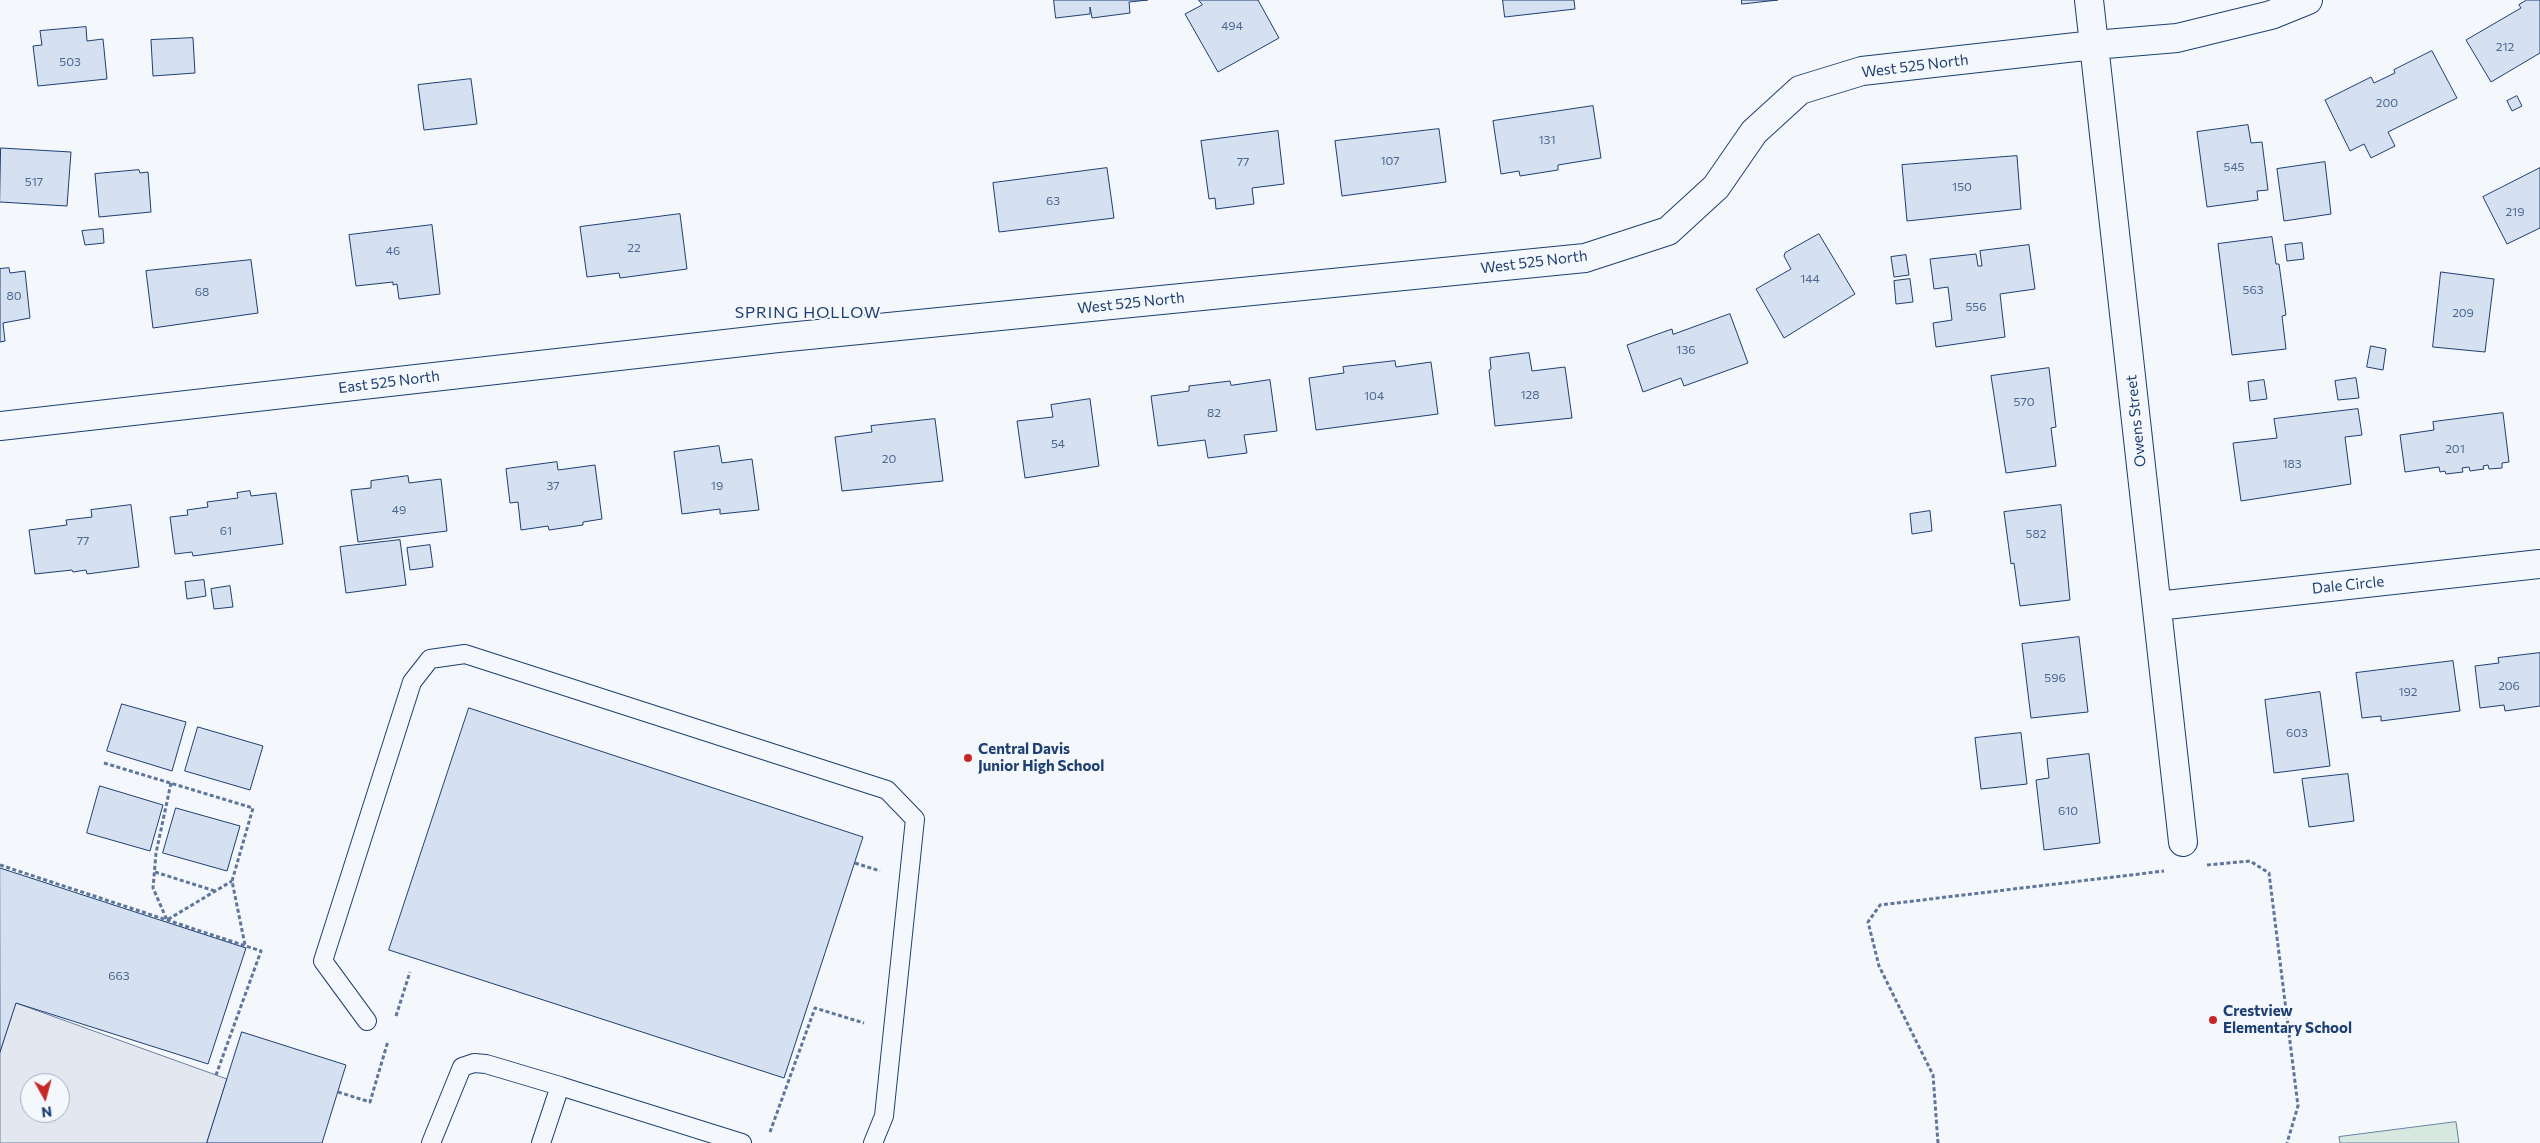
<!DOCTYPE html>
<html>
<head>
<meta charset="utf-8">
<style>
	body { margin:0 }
	#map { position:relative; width:2540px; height:1143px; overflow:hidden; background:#f4f7fb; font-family:Commissioner,sans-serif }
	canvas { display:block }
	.north { position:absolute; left:20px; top:1073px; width:50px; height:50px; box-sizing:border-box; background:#f4f7fb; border:1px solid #9eadc5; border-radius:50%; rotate:173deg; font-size:14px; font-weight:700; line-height:20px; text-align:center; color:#1d3f73 }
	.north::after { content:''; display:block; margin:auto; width:18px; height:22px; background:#c62828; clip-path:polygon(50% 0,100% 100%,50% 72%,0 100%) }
</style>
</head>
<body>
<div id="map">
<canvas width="2540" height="1143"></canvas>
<div class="north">N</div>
</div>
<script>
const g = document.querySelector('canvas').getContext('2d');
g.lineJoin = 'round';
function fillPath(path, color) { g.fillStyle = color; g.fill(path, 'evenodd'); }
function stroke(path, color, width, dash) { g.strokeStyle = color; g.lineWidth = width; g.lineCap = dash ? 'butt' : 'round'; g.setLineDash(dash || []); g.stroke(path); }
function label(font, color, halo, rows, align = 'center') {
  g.font = font + ' Commissioner,sans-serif'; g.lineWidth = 4; g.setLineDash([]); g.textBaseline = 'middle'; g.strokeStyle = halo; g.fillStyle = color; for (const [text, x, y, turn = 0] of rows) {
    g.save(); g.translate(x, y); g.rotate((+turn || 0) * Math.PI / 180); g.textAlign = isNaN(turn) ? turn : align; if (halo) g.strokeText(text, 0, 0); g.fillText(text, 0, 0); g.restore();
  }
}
const green = new Path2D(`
	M2456,1122L2459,1143H2340L2339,1137Z`);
fillPath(green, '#d7e8df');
stroke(green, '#687fa3', 1);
const parking = new Path2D(`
	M16,1003L227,1079L207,1143H0V1052ZM30,1083H60V1113H30Z`);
fillPath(parking, '#e3e8f0');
stroke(parking, '#687fa3', 1);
const building = new Path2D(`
	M1054,0H1148L1129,2L1130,13L1092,18L1090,7V14L1056,18Z
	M1199,0H1258L1279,38L1218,72L1185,14L1202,5Z
	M1503,0H1574L1575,9L1505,17Z
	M1742,0H1778L1742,4Z
	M2527,0H2540V53L2491,82L2466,40L2521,8L2519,5Z
	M86,27L87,41L103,39L107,79L38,86L33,46L42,45L40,31Z
	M193,38L195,73L153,76L151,40Z
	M2432,51L2457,98L2388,132L2395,146L2371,158L2364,144L2350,151L2325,100L2371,77L2374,83L2395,73L2394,70Z
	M471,79L477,124L424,130L418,85Z
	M2517,96L2522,106L2512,111L2507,101Z
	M1593,106L1601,158L1558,165V170L1520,176L1519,171L1501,174L1493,121Z
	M2248,125L2251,143L2262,142L2268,190L2257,191L2258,200L2207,207L2197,132Z
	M1439,129L1446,182L1342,196L1335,141Z
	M1278,131L1284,184L1252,188L1254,204L1216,209L1215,198L1209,199L1201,141Z
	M1,148L71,152L67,206L0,202Z
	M2017,156L2021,209L1907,221L1902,165Z
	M2325,162L2331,214L2284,221L2277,169Z
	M1107,168L1114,218L999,232L993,183Z
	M2540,168V228L2507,244L2483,197Z
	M139,170L140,173L148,172L151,212L99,217L95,174Z
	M680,214L687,269L620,278L619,273L587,277L580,227Z
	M432,225L440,294L399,299L397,284L393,285V282L356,286L349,235Z
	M103,229L104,243L85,245L82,231Z
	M1819,234L1855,294L1784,338L1756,289L1791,269L1784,256L1785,253Z
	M2272,237L2276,264H2279L2286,315L2282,316L2286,349L2232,355L2218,244Z
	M2302,243L2304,259L2287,261L2285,245Z
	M2029,245L2035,289L2000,294L2005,337L1936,347L1933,323L1952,320L1948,287L1934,289L1930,259L1976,254L1978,266H1982L1980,251Z
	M1906,255L1909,275L1894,277L1891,257Z
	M251,260L258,313L153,328L146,271Z
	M9,268L10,273L25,271L30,318L3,323L5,341L0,342V269Z
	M2441,272L2494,279L2485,352L2433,347Z
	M1910,279L1913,302L1896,304L1894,281Z
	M1730,314L1748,363L1684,386L1681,378L1643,392L1627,345L1672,329L1673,334Z
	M2371,346L2386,349L2383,370L2367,367Z
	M1529,353L1532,371L1565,367L1572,418L1495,426L1489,370L1491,369L1490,358Z
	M1395,361L1396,367L1431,362L1438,414L1316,430L1309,378L1344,373L1343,367Z
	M2049,368L2056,427L2051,428L2056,466L2006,473L1991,376Z
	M2356,378L2359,398L2338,400L2335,381Z
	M1270,380L1277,431L1244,435L1247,453L1208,458L1205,440L1158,446L1151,396L1189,391V386L1230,381L1231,385Z
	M2264,380L2267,399L2250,401L2248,382Z
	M1090,399L1099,466L1025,478L1017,421L1053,417L1051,405Z
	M2358,409L2362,435L2345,437L2351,484L2241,501L2233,443L2277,438L2274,419Z
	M2503,413L2509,462L2502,463V468L2489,469L2488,465L2483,466L2484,469L2470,471L2469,467L2462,468L2463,472L2446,474L2445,471L2440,472L2439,467L2405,472L2400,435L2434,430L2433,422Z
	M935,419L943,481L842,491L835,437L872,432L871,426Z
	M719,446L722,463L752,459L759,510L720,514V509L682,514L674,452Z
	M557,462L558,470L595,465L602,519L583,522V525L549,530L548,526L521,530L518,502L510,503L506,469Z
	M408,476L409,483L441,479L447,531L358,542L351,490L371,488V481Z
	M250,491L251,496L276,493L283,544L193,556L192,552L175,554L170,517L188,515L187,510L208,507L207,502L238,498L237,493Z
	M131,505L139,567L87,574L86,570L73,572L72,570L35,574L29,530L67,525L66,520L92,517L91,510Z
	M2061,505L2070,600L2020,606L2014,563L2011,564L2004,512Z
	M1930,511L1932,531L1912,534L1910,514Z
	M400,540L406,585L346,593L340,547Z
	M430,545L433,567L410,570L407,548Z
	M204,580L206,596L187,599L185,582Z
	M230,586L233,607L214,609L211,589Z
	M2079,637L2088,712L2031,718L2022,644Z
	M2540,653V706L2505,711L2504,705L2480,708L2475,666L2499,663L2498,658Z
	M2453,661L2460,711L2381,721V716L2362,718L2356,673Z
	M2320,692L2330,766L2274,773L2265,700Z
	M122,704L186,722L172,771L107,751Z
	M469,708L863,837L784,1078L389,950Z
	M198,727L263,746L250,790L185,771Z
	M2021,733L2027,784L1981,789L1975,738Z
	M2089,754L2100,843L2044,850L2036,780L2049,778L2047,759Z
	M2348,774L2354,821L2309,827L2302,779Z
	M100,786L163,805L150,851L87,833Z
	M176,808L240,826L227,871L163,853Z
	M0,868L246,948L208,1064L16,1003L0,1052Z
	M242,1032L346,1065L322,1143H207Z`);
fillPath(building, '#d5e0f0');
stroke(building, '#1d3f73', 1);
const lane = new Path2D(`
	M367,1021L323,961L412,682L430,659L465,654L887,790L915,819L884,1116L873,1143
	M431,1143L462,1067L474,1063L486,1064L560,1086
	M541,1143L560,1086L742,1143`);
const street = new Path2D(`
	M2089,0L2183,842
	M0,426L778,338L1585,258L1668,231L1716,187L1754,132L1800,90L1862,71L2094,45L2177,38L2271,15L2308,0
	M2157,606L2540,564`);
stroke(lane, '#1d3f73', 20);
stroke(street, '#1d3f73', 30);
stroke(new Path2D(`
	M104,763L253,808L232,881L245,945
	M171,783L156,853L153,888L167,920L232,881
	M855,863L880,871
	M0,865L261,951L216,1075
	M2207,865L2250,861L2269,873L2298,1106L2287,1143
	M155,872L215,891
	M396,1016L410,972
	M338,1092L370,1102L388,1041
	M770,1132L815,1008L864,1023
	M1938,1143L1933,1075L1879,966L1868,922L1880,905L2164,871`), '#5e769c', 3, [4, 2.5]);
stroke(lane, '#f4f7fb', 18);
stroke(street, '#f4f7fb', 28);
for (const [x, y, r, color] of [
	[968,758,5,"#c62828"],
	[2213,1020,5,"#c62828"]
]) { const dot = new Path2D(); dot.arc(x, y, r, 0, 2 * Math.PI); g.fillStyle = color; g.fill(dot); stroke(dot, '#f4f7fb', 2); }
label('12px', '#4b6792', null, [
	["494",1232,26],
	["212",2505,47],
	["503",70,62],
	["200",2387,103],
	["131",1547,140],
	["107",1390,161],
	["77",1243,162],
	["545",2234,167],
	["517",34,182],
	["150",1962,187],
	["63",1053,201],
	["219",2515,212],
	["22",634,248],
	["46",393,251],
	["144",1810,279],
	["563",2253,290],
	["68",202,292],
	["80",14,296],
	["556",1976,307],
	["209",2463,313],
	["136",1686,350],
	["128",1530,395],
	["104",1374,396],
	["570",2024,402],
	["82",1214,413],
	["54",1058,444],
	["201",2455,449],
	["20",889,459],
	["183",2292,464],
	["37",553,486],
	["19",717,486],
	["49",399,510],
	["61",226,531],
	["582",2036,534],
	["77",83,541],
	["596",2055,678],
	["206",2509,686],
	["192",2408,692],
	["603",2297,733],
	["610",2068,811],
	["663",119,976]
]);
label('15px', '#1d3f73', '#f4f7fb', [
	["West 525 North",1915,66,-7],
	["West 525 North",1534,262,-7],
	["West 525 North",1131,303,-6],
	["East 525 North",389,382,-7],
	["Owens Street",2136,421,-96],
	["Dale Circle",2348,585,-6]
]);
label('bold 15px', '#1d3f73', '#f4f7fb', [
	["Central Davis",978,749],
	["Junior High School",978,766],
	["Crestview",2223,1011],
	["Elementary School",2223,1028]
], 'left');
g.letterSpacing = '1px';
label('16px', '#1d3f73', '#f4f7fb', [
	["SPRING HOLLOW",808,313]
]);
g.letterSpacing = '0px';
</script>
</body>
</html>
